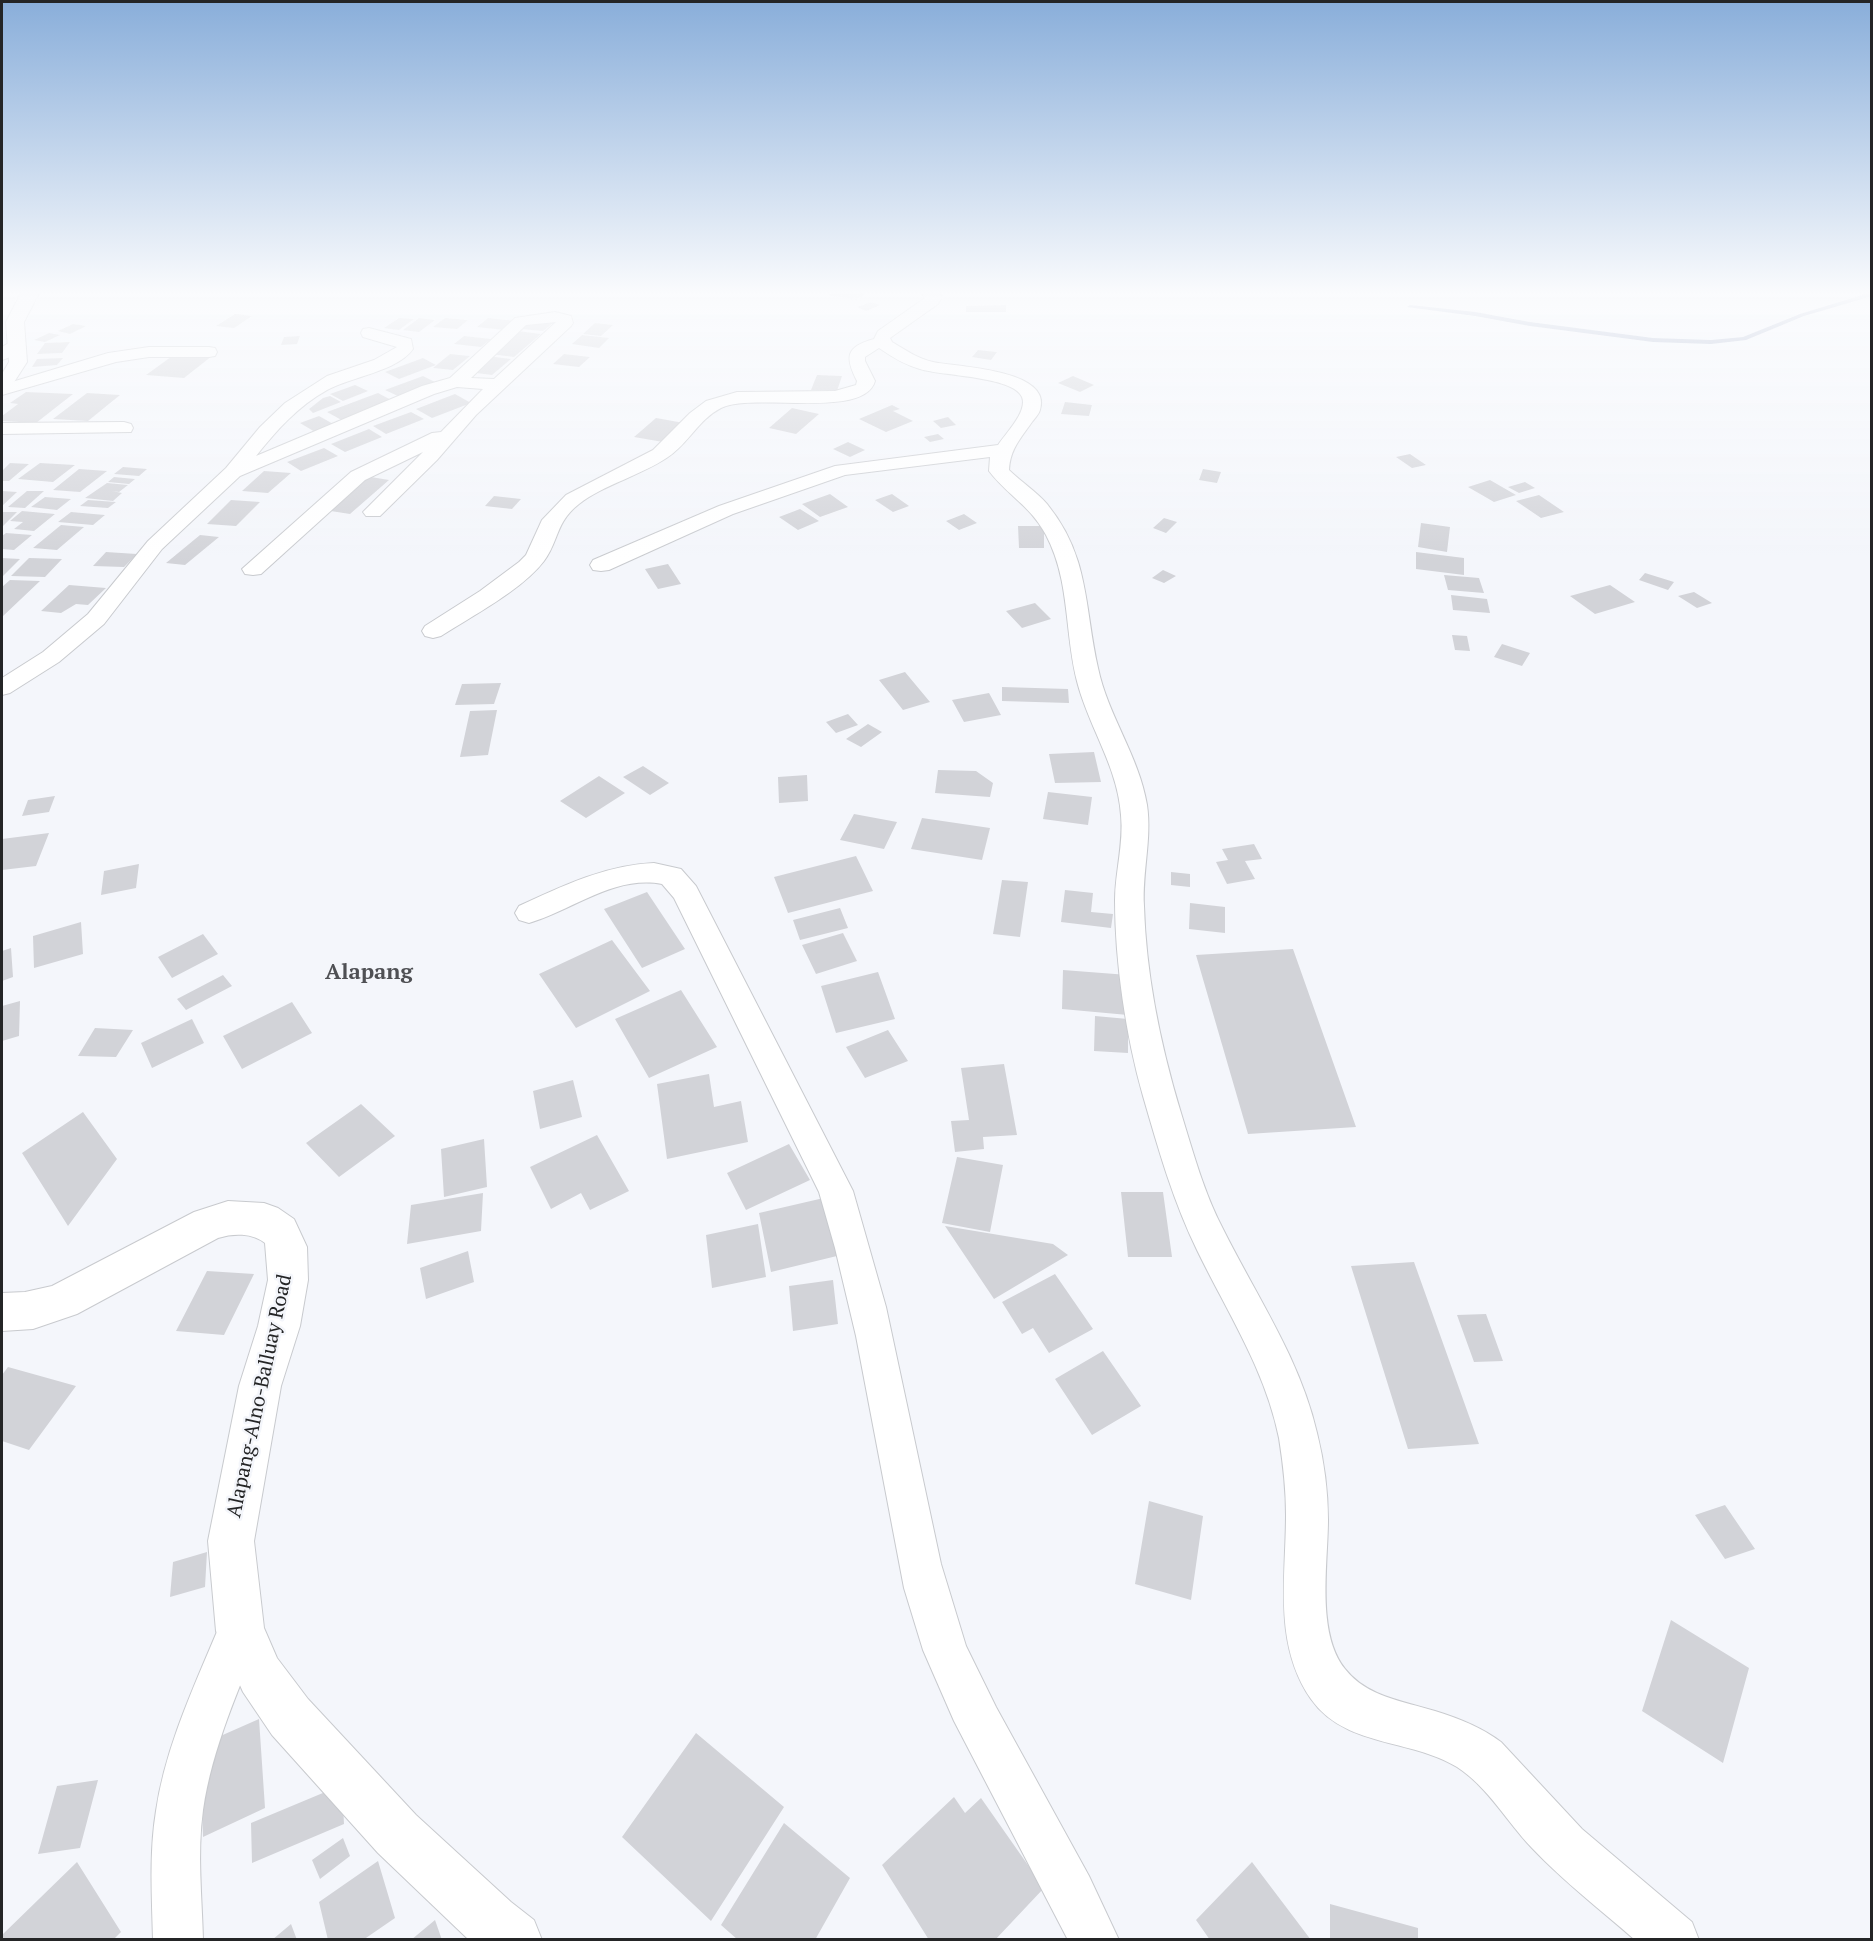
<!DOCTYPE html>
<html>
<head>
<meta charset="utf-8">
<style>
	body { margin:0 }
	#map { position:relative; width:1873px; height:1941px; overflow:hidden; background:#f4f6fb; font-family:"PT Serif",serif }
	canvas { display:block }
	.frame { position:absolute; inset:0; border:3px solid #242526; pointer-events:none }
</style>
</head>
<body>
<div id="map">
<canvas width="1873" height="1941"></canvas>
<div class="frame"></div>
</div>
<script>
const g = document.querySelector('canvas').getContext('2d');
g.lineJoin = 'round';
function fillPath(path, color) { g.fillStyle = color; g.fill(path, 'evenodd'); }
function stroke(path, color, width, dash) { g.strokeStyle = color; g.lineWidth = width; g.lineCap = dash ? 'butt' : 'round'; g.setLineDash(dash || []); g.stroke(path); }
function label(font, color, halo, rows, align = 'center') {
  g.font = font + ' "PT Serif",serif'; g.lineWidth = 5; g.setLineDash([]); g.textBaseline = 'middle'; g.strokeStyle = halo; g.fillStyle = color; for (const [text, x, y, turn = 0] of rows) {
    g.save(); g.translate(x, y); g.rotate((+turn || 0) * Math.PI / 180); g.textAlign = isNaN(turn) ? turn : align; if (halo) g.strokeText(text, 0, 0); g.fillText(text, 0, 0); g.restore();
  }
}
fillPath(new Path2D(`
	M1872,292V296L1804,316L1746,340L1711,344L1653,342L1530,326L1475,316L1407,307L1410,305L1475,312L1530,322L1653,338L1711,340L1743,337L1800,314Z`), '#9aa6c4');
fillPath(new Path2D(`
	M834,291H850L864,294L856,300L829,295Z
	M871,302L880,305L866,311L857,307Z
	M1006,305V312H966V306Z
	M235,314L252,316L234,328L216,326Z
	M399,318L414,319L399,330L384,328Z
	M419,318L435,320L419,332L403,330Z
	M445,318L468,320L457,329L433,327Z
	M488,318L516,321L505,330L477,327Z
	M530,320L553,323L543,331L521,329Z
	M595,323L613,325L601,336L583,334Z
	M73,324L86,326L70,334L58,331Z
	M517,331L541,334L514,357L490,354Z
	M49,333L60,335L45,342L34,340Z
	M582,335L609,338L599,348L572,344Z
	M300,336L297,344L281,345L284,337Z
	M464,336L491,339L481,347L454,344Z
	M70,342L62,353L37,354L45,343Z
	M978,350L997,352L991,360L972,357Z
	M175,354L212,356L184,378L146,375Z
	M450,354L470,356L453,370L433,368Z
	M564,354L590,357L579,367L553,364Z
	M487,356L511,359L492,375L468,372Z
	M63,358L57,365L32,367L37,359Z
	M423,358L436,365L399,379L385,372Z
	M817,375L842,376L837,391L811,390Z
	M423,376L437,383L400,397L385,390Z
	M1073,376L1094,385L1080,392L1058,383Z
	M355,385L368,391L343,401L330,394Z
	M26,392L73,394L36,423L2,421V416L18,404L10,403Z
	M87,393L120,395L88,421L53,419Z
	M378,393L393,401L347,423L327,412Z
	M455,394L471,403L432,418L416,409Z
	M330,396L341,402L313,413L309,409L323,398Z
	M1065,402L1092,405L1089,416L1061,414Z
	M892,405L900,409L893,411L913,421L886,432L859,419Z
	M792,408L819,414L796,434L769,428Z
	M411,412L424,419L386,434L373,426Z
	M319,416L335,425L315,432L300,423Z
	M948,417L956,425L941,428L933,421Z
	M656,418L684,423L663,442L634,437Z
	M369,429L382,437L345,452L331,444Z
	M938,434L944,439L930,442L924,437Z
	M848,442L865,450L850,457L833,449Z
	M324,448L338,456L301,471L287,462Z
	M1410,454L1426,465L1412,468L1396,457Z
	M10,463L29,464L9,481H2V471Z
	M40,463L75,465L53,482L18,479Z
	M123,467L147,469L139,476L114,474Z
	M79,469L107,471L80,492L53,490Z
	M1203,469L1221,472L1217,483L1199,480Z
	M264,471L291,473L268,493L242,491Z
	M365,476L389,480L350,514L324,510Z
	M114,477L135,479L129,484L108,482Z
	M1490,480L1516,495L1494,502L1468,487Z
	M1525,482L1535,488L1519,493L1508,487Z
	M107,483L128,485L119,492L112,491L122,493L113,501L85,498Z
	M2,491L17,492L2,506Z
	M27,491H44L25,508L8,507Z
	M830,494L848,507L820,517L802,504Z
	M892,494L909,506L893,512L875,500Z
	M1539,495L1564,512L1541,518L1516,501Z
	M494,496L521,499L512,509L485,506Z
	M45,497L71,499L57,510L31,507Z
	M88,500L116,502L108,508L80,506Z
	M231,500L260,502L236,526L207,524Z
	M800,509L819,521L798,530L779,517Z
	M22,511L55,514L34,531L14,529L23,522L10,521Z
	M2,512H17L2,527Z
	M71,512L105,515L93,525L58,522Z
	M964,514L977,523L959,530L946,521Z
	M1164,518L1177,522L1166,533L1153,528Z
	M1421,523L1450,527L1447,552L1418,547Z
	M61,525L84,527L57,550L33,548Z
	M1018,526H1044V548H1019Z
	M6,533L32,535L14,550L2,549V536Z
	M200,535L219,537L185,565L166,563Z
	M106,552L137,554L124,567L93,566Z
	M1416,552L1464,558V575L1416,569Z
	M2,558L20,559L2,577Z
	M29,558L62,559L45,577L11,576Z
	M668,564L681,584L658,589L645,569Z
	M1163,570L1176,576L1164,583L1152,578Z
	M1645,573L1674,582L1668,590L1639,580Z
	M1444,575L1479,578L1484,593L1448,590Z
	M10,580L40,581L2,617V587Z
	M69,585L106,588L88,605L76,604L61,613L41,611Z
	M1610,585L1635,602L1595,614L1570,596Z
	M1694,592L1712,603L1697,608L1678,596Z
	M1451,595L1487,599L1490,613L1453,610Z
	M1035,603L1051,619L1022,628L1006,611Z
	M1452,635L1467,636L1470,651L1455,650Z
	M1502,644L1530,653L1522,666L1494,657Z
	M905,672L930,702L903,710L879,680Z
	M501,683L494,704L455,705L462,684Z
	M1002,687L1068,689L1069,703L1002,701Z
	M989,693L1001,715L964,722L952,700Z
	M497,710L488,755L460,757L470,711Z
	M848,714L858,725L836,733L826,722Z
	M868,724L882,732L861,747L846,739Z
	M1094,752L1101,782L1055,783L1049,754Z
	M643,766L669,783L650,795L623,777Z
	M938,770L976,771L993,783L990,797L935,793Z
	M807,775L808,801L779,803L778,777Z
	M599,776L625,793L586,818L560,801Z
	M1048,792L1092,797L1088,825L1043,819Z
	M55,796L49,812L22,816L28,800Z
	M854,814L897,822L884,849L840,840Z
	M922,818L990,828L982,860L911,849Z
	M49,833L36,866L2,870V839Z
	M1254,844L1262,859L1245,861L1255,879L1227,884L1216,862L1228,860L1222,849Z
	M856,856L873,891L788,913L774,877Z
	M139,864L136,888L101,895L104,871Z
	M1171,872L1190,874V887L1171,885Z
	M1002,880L1028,882L1020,937L993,934Z
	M1065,890L1093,893L1091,912L1113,914L1111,928L1061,922Z
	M647,892L685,949L642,968L604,909Z
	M1190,903L1225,907V933L1189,929Z
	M840,908L848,928L800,940L793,920Z
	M81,922L83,954L34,968L33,936Z
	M843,933L857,961L816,974L802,945Z
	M203,934L218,954L172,978L158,957Z
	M612,940L650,991L576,1028L539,974Z
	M11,948L13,977L2,981V951Z
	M1293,949L1356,1127L1248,1134L1196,955Z
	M1063,970L1128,975V1015L1062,1009Z
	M878,972L895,1019L836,1033L821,986Z
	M223,975L232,986L186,1010L177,999Z
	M681,990L717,1047L649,1078L615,1019Z
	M20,1001L19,1036L2,1041V1006Z
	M292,1002L312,1033L242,1069L223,1036Z
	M1095,1016L1128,1019V1053L1094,1051Z
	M192,1019L204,1043L152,1068L141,1043Z
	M95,1028L133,1030L116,1057L78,1056Z
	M888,1030L908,1061L865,1078L846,1047Z
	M1004,1064L1017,1135L983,1137L984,1149L955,1152L951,1121L969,1120L961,1068Z
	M709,1074L714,1107L741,1101L748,1142L667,1159L657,1084Z
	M573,1080L582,1117L540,1129L533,1091Z
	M361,1104L395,1136L339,1177L306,1143Z
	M83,1112L117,1159L68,1226L22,1153Z
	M597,1135L629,1191L590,1210L581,1193L551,1209L530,1167Z
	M484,1139L487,1187L444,1197L441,1149Z
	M789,1144L810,1180L746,1210L727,1173Z
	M957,1157L1003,1165L990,1232L942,1223Z
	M1121,1192H1163L1172,1257H1128Z
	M483,1193L481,1231L407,1244L411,1205Z
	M828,1197L841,1255L771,1272L759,1213Z
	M758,1224L766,1277L712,1288L706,1235Z
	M945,1226L1053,1244L1068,1255L994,1299Z
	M468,1251L474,1282L426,1299L420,1268Z
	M1414,1262L1479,1444L1408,1449L1351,1266Z
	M207,1271L254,1274L224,1335L176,1331Z
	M1055,1274L1093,1329L1049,1353L1033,1328L1022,1334L1002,1302Z
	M833,1280L838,1324L793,1331L789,1286Z
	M1486,1314L1503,1361L1474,1362L1457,1315Z
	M1103,1351L1141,1406L1092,1435L1055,1379Z
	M8,1367L76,1386L29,1450L2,1441V1375Z
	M1149,1501L1203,1516L1191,1600L1135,1584Z
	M1725,1505L1755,1549L1725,1559L1695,1515Z
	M207,1552L205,1587L170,1597L173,1562Z
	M1671,1620L1749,1668L1723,1763L1642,1711Z
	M259,1719L265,1808L203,1837L200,1745Z
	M696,1733L784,1807L711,1921L622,1837Z
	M98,1780L80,1848L38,1854L57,1786Z
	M342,1785L344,1824L252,1863L251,1823Z
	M954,1797L965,1813L981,1798L1044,1888L995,1940H929L882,1865Z
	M784,1823L850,1878L815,1940H738L721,1925Z
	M343,1838L350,1856L320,1879L312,1860Z
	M378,1861L395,1918L363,1940H328L319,1902Z
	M77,1862L121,1932L113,1940H2V1935Z
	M1252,1862L1311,1940H1210L1196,1920Z
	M1330,1904L1418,1928V1940H1330Z
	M435,1920L442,1940H411Z
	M291,1924L297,1940H272Z`), '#d2d3d8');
const street = new Path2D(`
	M920,291H937L942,297L938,304L890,338L892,342C905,350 919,359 933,362C956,367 1053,369 1040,410C1039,414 1035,418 1032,422C1021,438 1010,449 1009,470C1021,482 1036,491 1047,504C1090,557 1084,606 1098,668C1108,716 1139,756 1147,805C1152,839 1142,872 1144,906C1146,975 1161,1047 1181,1113C1193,1152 1204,1193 1223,1229C1257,1297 1300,1359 1317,1433C1324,1461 1328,1491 1328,1520C1328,1563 1316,1633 1345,1669C1367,1697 1403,1701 1435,1711C1458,1718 1481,1727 1501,1742L1582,1829L1692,1922L1699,1940H1635C1601,1910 1564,1882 1532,1848C1507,1822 1488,1787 1457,1767C1412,1739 1344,1747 1311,1699C1273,1644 1286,1577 1286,1515C1286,1489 1283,1463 1279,1438C1265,1369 1227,1312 1197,1250C1173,1201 1158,1148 1143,1096C1126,1036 1115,963 1115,900C1115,872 1124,844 1121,815C1118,768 1090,729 1078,685C1064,635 1071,582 1046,535C1030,505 1008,496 989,471L990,457L845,475L733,514L609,570L601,571L593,570L590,565L593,560L719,506L835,466L998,445C1006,433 1028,411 1022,397C1013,376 941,376 920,369C905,365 892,357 879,348L865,357V361L875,381C864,420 753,392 721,408C699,419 688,444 668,457C642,475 603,485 579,504C555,523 559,541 544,561C522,590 472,616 441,636L433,638L425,636L422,631L425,626L480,591L519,562L526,555L542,520L566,495L653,450L690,413L706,401L737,392L835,391L856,385L857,381C845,357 845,347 874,339L878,331L925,298Z
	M555,312L571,316L573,323L571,326L476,415L437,460L380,516H366L363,512L423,452L365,480L261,574L253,575L245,574L242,569L351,472L432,433L441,432L483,389L457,387L434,394L240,476L162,549L104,624L59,662L10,693L2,695V678L43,652L88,614L148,541L226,468L260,427L285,403L327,376L374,360L397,347L363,337L361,333L363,329L369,328L411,339L413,349C398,371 351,377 327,390C298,406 276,431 256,456L422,386L450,378L515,318ZM556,322L494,379L471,378L526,325Z
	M17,338L25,343C20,351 10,358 2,360V347Z
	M149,347H209L215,348L217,352L215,356L209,357H149L116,362L2,395V385L108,353Z
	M124,422L131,424L133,428L131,432L2,434V423Z
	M654,863L681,869L696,886L853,1191L886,1307L941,1564L966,1646L996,1707L1089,1876L1119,1940H1068L954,1721L923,1650L904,1588L856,1336L835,1248L819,1192L674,898L662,884C614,875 573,910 529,923L519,920L515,913L519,906C562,886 606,865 654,863Z
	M240,1609L256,1615L262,1631C239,1689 212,1748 203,1810C197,1853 202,1897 203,1940H153C152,1897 149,1853 156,1811C166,1743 198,1678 224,1615Z`);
const secondary = new Path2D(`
	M22,291H40L24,322L27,362L9,390L2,392V374L9,362L6,322Z
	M228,1201L264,1203L278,1208L294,1219L307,1247L308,1280L300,1326L281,1386L254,1541L264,1628L277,1658L308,1699L416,1815L511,1902L534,1920L542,1940H469L378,1853L272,1735L243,1692L216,1631L208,1541L239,1386L258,1326L268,1280L265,1243C252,1233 234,1233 218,1238L77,1314L33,1329L2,1331V1293L25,1292L52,1286L194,1212Z`);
stroke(street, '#c8cace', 2);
stroke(secondary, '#c8cace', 2);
fillPath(street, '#fff');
fillPath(secondary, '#fff');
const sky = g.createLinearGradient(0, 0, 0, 563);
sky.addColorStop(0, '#89aeda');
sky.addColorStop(0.52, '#fafbfd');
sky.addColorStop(1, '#fafbfd00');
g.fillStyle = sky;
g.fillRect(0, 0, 1873, 563);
label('20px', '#242526', '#f4f6fb', [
	["Alapang-Alno-Balluay Road",260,1396,-78]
]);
label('bold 22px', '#4f5054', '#f4f6fb', [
	["Alapang",369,973]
]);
</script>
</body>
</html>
